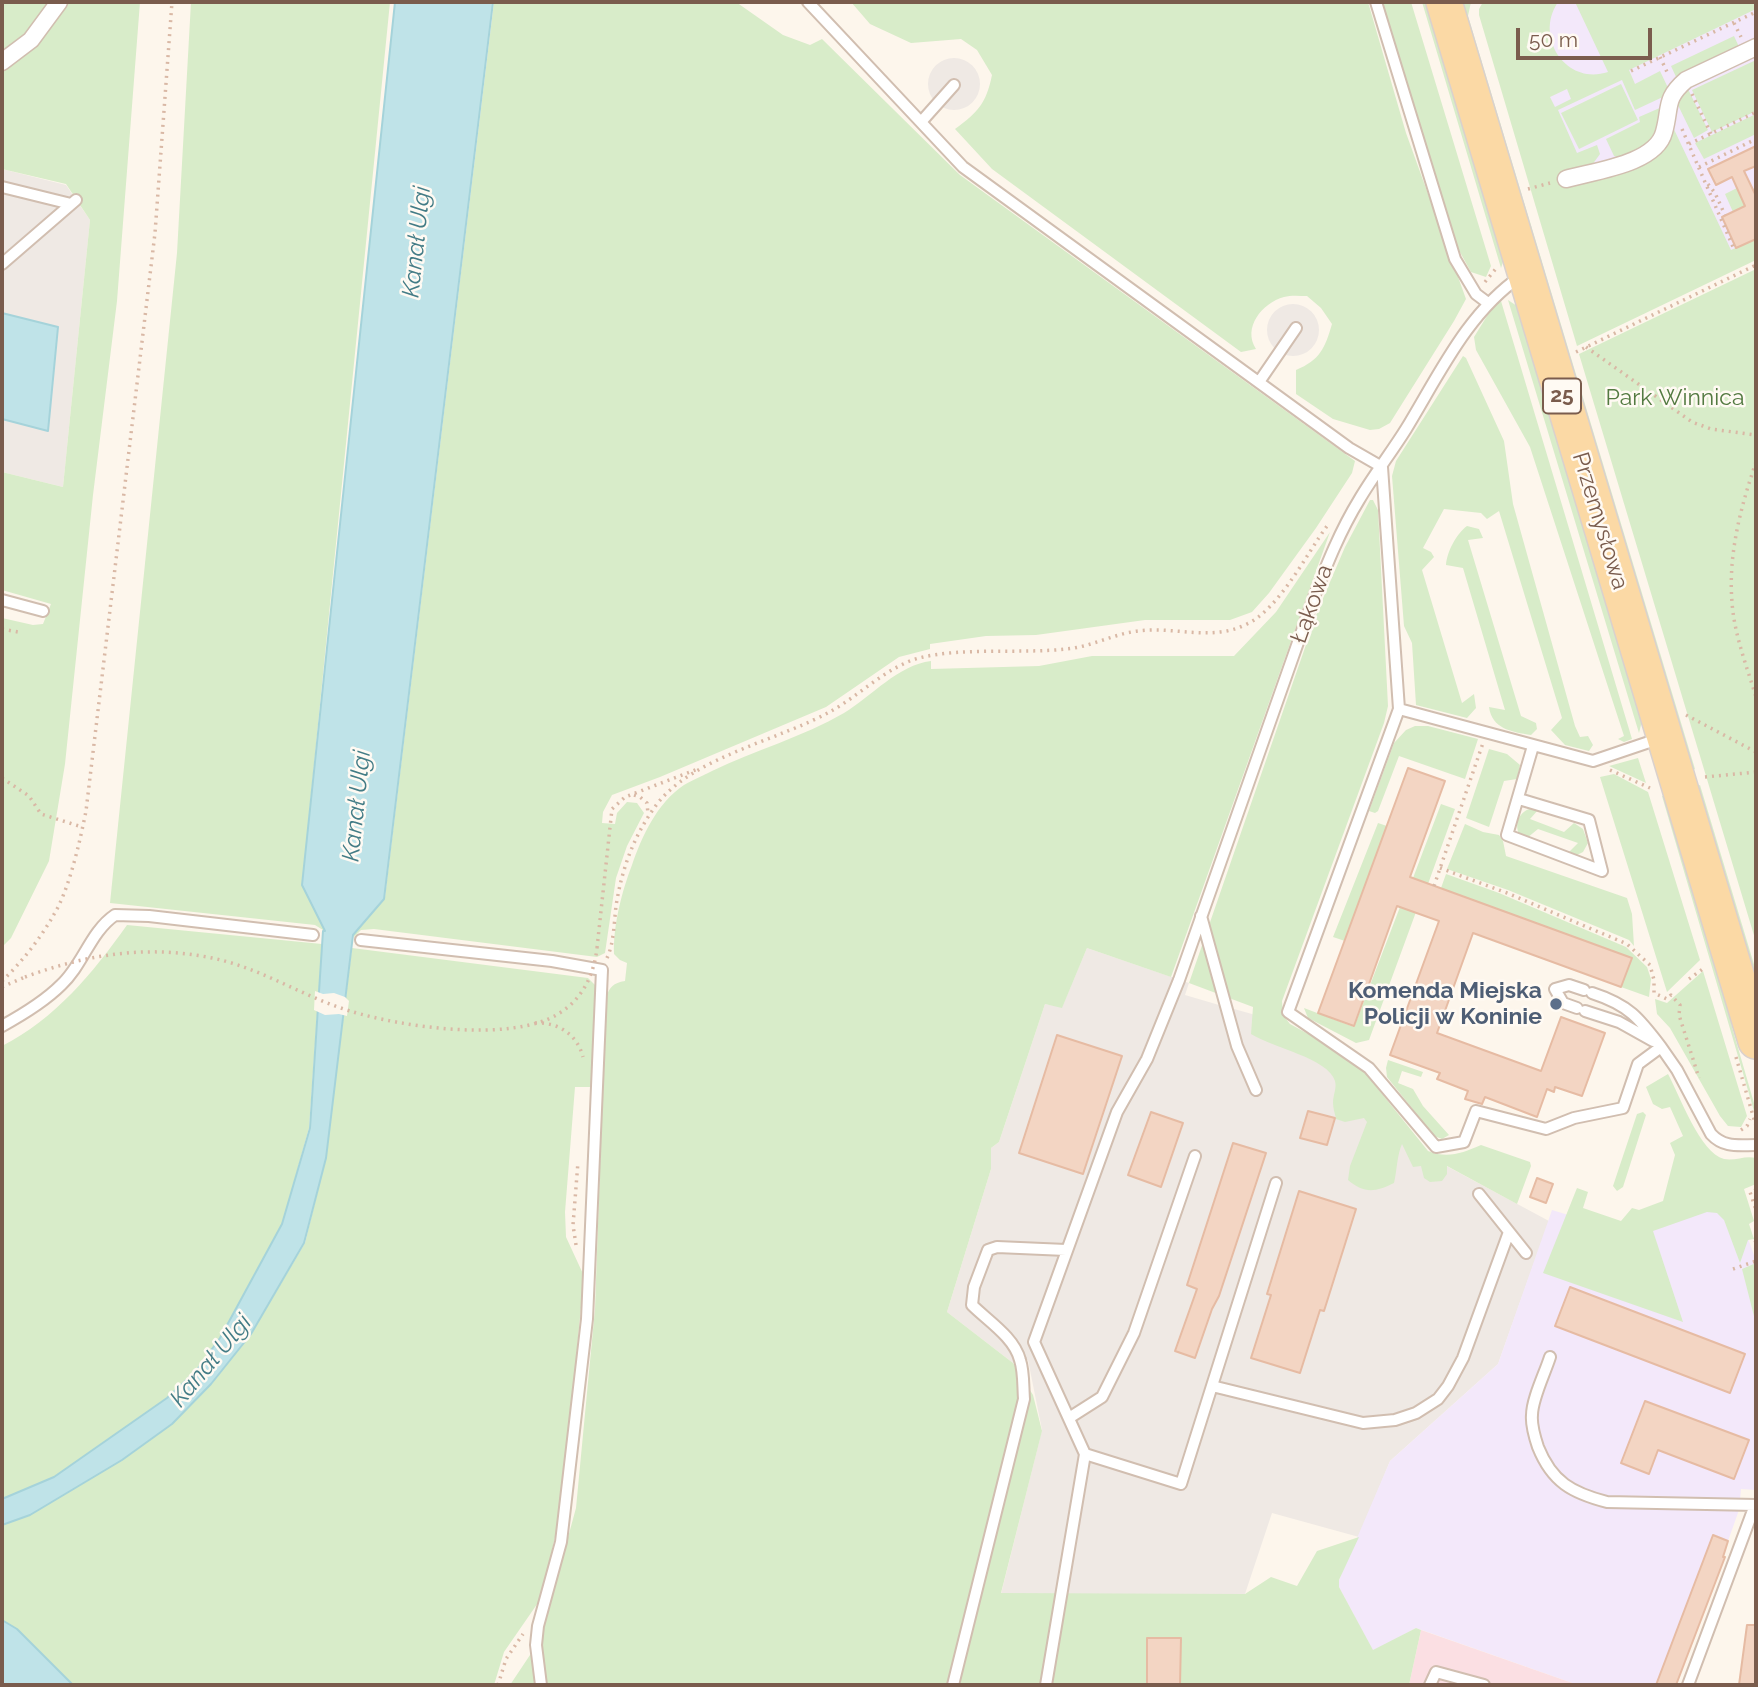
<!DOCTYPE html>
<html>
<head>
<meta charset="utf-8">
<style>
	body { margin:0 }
	#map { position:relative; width:1758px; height:1687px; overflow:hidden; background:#fdf6ec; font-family:Raleway,sans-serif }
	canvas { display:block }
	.frame { position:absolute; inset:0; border:4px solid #7a5c4d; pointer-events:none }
	.scale { position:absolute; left:1516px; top:28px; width:136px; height:32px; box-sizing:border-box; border:4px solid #7a5c4d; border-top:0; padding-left:9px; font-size:21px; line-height:24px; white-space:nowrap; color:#7a5c4d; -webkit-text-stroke:5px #fffaf3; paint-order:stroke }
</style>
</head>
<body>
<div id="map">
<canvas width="1758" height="1687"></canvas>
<div class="frame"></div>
<div class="scale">50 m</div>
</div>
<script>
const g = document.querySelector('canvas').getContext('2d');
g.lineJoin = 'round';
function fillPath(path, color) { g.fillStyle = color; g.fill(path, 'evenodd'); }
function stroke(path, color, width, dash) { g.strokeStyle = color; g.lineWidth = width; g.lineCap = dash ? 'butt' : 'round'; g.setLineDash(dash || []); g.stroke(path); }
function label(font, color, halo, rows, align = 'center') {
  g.font = font + ' Raleway,sans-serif'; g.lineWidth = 5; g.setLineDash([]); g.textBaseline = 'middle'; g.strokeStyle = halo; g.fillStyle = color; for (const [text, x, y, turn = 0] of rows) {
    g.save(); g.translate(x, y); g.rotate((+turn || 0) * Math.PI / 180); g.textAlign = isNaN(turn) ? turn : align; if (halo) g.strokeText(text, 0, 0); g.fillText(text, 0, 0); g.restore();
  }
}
fillPath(new Path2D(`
	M928 84a26 26 0 1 1 52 0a26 26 0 1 1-52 0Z
	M2,169L66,185L90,220L63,487L2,472Z
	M1267 330a26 26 0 1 1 52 0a26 26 0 1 1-52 0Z
	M1087,948L1189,983L1185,995L1219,1005L1222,1013L1234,1009L1288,1024L1426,1155L1549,1221L1498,1364L1390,1461L1359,1537L1272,1513L1245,1594H1001L1042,1430L1028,1360L1013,1363L947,1312L991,1169V1148L999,1142L1045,1004L1062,1007Z`), '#efe9e4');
fillPath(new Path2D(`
	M1513,2H1756V245L1606,310Z
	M1731,1190L1756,1261V1490L1741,1489L1739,1510L1728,1541L1712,1535L1708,1551L1656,1685H1578L1416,1628L1373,1651L1339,1587V1580L1390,1461L1498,1364L1552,1210L1614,1229Z`), '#f3e8fa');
fillPath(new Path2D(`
	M1421,1630L1578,1685H1409Z`), '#fbdfe3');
fillPath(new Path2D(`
	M2,2H140L117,301L93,495L65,764L49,861L11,938L2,947V618L33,625L43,624L51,604L2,590V472L63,487L90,220L66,184L2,169Z
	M191,2H390L302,885L326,932L315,925L110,903L177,253Z
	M494,2H736L783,35L810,45L822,39L960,175L1355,461L1352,473L1316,528L1269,593L1252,612L1230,620H1145L1036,635L986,636L930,644V649L899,657L826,707L660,777L612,795L603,812L602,823L615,824L617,813L627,802L637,803L644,813L627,846L616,878L605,953L597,957L374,929L361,930L354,937L353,935L385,897Z
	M851,2H1368L1406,133L1466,299L1454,321L1390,423L1379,429L1370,430L1333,419L1296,394V370C1320,360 1325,348 1332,324L1321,308L1307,296C1300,296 1291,295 1284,297C1262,303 1242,328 1256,349L1241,352L992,169L955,129C978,112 986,104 992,75L977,50L961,39L911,43L870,24Z
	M1380,2H1411L1491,266L1486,277L1471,272L1456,245Z
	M1422,2H1429L1505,256L1501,268Z
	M1463,2H1471L1468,16L1695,769L1691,771Z
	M1483,2H1558C1534,37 1566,86 1608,72L1575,2H1756V9L1629,70L1635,84L1660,71L1669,90L1665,96L1635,110L1622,80L1558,110L1577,153L1597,145L1600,154L1592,165L1638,164L1671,123L1731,250L1756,238V260L1577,346L1479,15V9ZM1567,89L1571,99L1555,107L1550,97Z
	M1734,36L1740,49L1677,79L1671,66Z
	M1756,52V56L1688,89L1708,130L1694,138L1675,99L1685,87Z
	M1756,60V111L1712,132L1692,90Z
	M1621,84L1638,120L1579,149L1561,113Z
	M1662,107L1660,127L1652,145L1621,158L1614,156L1606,139L1640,122L1639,117Z
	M1756,114V134L1704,159L1695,143Z
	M1737,188L1745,206L1733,212L1725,194Z
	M1756,269V942L1579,354Z
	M1508,300L1520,308L1643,717L1639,733Z
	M1501,301L1632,739L1624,742L1618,739L1624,736L1530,447L1476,350L1474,337L1492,308Z
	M1463,356L1466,358L1504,441L1513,504L1575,726L1580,737L1588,736L1593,745L1589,751L1565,745L1551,730L1562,718L1499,511L1487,519L1481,513L1444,509L1423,548L1431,552L1434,557L1422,570L1462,703L1474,694L1476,708L1467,718L1416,705L1412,643L1404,626L1392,476L1396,461Z
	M1370,500H1373L1378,510L1388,706L1384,723L1282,1001L1283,1015L1290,1024L1354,1059L1428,1151C1448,1159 1462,1153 1481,1145L1530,1162L1531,1166L1517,1204L1447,1166V1174L1442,1181L1430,1182L1424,1178L1421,1166L1413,1167L1402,1144C1397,1155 1397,1170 1394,1183C1376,1192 1364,1194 1348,1180L1350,1166L1367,1122L1364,1118L1345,1122L1336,1119C1335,1114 1333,1108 1333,1103C1333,1095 1337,1088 1335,1081C1328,1058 1273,1048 1251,1034L1253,1007L1189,983L1318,610L1345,547Z
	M1467,526L1479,529L1483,538L1468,540L1521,716L1536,723L1537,729L1531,735C1512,732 1492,729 1489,707L1505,710L1463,568L1446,565C1447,552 1456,534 1467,526Z
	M1330,532L1171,977L1087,948L1062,1008L1045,1004L999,1142L991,1148V1169L947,1312L1013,1363L1033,1395L1042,1431L1001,1593L1245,1594L1271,1577L1297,1586L1317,1551L1359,1537L1339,1580V1587L1373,1650L1416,1628L1421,1630L1409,1685H510L540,1640L576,1508L595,1309L606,997C610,987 613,983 625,981L627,963L620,960L614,954C613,925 622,891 632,865C642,836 657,803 684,785C692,780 703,776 712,771C755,750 803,737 844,713C872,696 898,665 931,661V669L1039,666L1092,656H1234L1276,612Z
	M1415,726H1428L1478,739L1465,779L1399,756L1378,811L1375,813L1369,811L1394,743L1406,730Z
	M1489,749L1507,754L1520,765L1517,779L1504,781L1489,827L1466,818Z
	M1638,758L1646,783L1609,766Z
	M1614,774L1648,792L1700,960L1667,992L1600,777Z
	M1700,785L1756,971V984L1697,786Z
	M1668,794L1727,997L1732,1027L1756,1110L1754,1111L1662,796Z
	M1441,804L1455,809L1428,884L1413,878Z
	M1532,808L1538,810L1530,819L1564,832L1574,823L1583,829L1588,843L1583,852L1577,855L1568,853L1578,843L1538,829L1527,838L1519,834C1514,822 1520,811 1532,808Z
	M1378,823L1387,826L1345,941L1333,937Z
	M1465,824L1483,832L1499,835L1503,841L1506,856L1627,898L1632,914L1634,946L1629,940L1508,890L1447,869Z
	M1446,874L1499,893L1626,947L1647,967L1651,979L1649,997L1621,987L1632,958L1441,888Z
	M1400,907L1416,912L1369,1040L1356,1043L1308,1018L1304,1008L1354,1027Z
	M127,925L322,944L309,1128L282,1224L220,1338L196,1371L167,1398L54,1477L2,1499V1046C55,1019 93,973 127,925Z
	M352,948L588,978L596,986L592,1087H575L565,1212L566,1237L584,1276L562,1504L542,1597L504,1652L494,1685H73L17,1629L2,1620V1525L30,1515L122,1460L172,1424L211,1384L251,1334L305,1243L326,1158Z
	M1703,971L1747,1116L1741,1127L1728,1126L1720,1116L1670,1028L1657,1014L1655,999L1667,1003Z
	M1388,1060L1423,1072L1421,1077L1402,1071L1398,1083L1413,1089L1423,1106L1449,1135L1442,1139L1434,1136L1387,1077L1386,1068Z
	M1668,1074C1680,1096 1700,1153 1724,1159C1736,1161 1745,1155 1756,1158V1184L1744,1189L1754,1221L1749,1224L1754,1239L1748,1240L1740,1263L1724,1220L1717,1213L1707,1212L1653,1231L1683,1322L1543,1273L1577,1188L1588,1192L1583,1208L1621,1221L1632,1208L1639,1210L1663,1201L1675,1155L1670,1143L1683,1136L1670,1107L1662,1109L1653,1104L1646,1087Z
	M1643,1112L1646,1115L1623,1187L1617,1191L1613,1186L1637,1114Z
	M1756,1263V1324L1742,1269Z`), '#d8ecc9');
const water = new Path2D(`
	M395,2H493L384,899L353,935L326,1158L304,1243L251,1334L211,1384L172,1424L122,1460L30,1515L2,1525V1499L54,1477L167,1398L196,1371L220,1338L282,1224L310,1128L323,931H325L302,885Z
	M2,313L58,327L48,431L2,419Z
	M2,1620L17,1629L73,1685H2Z`);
fillPath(water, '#bfe3e8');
stroke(water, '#a5d3da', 2);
fillPath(new Path2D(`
	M315,991L323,994L334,993L345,997L349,1001L347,1016L339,1014L325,1015L314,1010Z`), '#fdf6ec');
const building = new Path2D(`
	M1756,146V166L1744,171L1756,196V239L1736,248L1722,217L1745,206L1732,177L1716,185L1708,169Z
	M1408,768L1445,781L1410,877L1632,958L1621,987L1473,933L1437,1033L1541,1071L1561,1017L1605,1033L1582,1096L1555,1087L1554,1092L1547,1089L1537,1117L1485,1097L1482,1104L1465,1099L1468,1091L1437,1079L1440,1073L1390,1055L1439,921L1397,906L1354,1026L1318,1013Z
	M1057,1035L1122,1056L1083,1174L1019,1153Z
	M1308,1111L1335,1118L1327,1145L1300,1138Z
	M1151,1112L1183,1123L1161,1187L1128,1175Z
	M1233,1143L1266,1153L1219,1296L1212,1309L1195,1358L1175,1351L1197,1289L1187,1285Z
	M1537,1178L1553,1184L1546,1203L1530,1197Z
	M1299,1191L1356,1209L1324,1311L1320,1310L1300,1373L1251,1358L1271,1295L1267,1294Z
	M1570,1287L1745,1354L1730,1393L1555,1326Z
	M1645,1401L1749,1440L1734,1479L1658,1450L1649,1474L1621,1463Z
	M1713,1535L1728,1541L1723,1557H1725L1676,1685H1656Z
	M1747,1625H1756V1685H1739Z
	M1147,1638H1181L1180,1685H1147Z`);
fillPath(building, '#f3d5c3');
stroke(building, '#e6bba3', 2);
const service = new Path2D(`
	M808,2L963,167L1349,448L1382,467L1399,709L1593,761L1661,738
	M1376,2L1455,259L1476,294L1488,303
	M921,122L954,85
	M2,187L71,204
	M2,264L76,200
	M1259,382L1296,328
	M2,600L43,611
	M1399,709L1288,1012L1369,1068L1436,1147L1464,1142L1476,1111L1546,1129L1574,1118L1623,1108L1638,1064L1661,1047L1677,1070L1711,1134C1724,1148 1738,1145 1756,1145
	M1533,746L1507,835L1602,871
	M1519,799L1589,820L1602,871
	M1201,916L1237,1046L1256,1090
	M361,940L552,961L602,970L587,1319L561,1542L538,1626L536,1645L541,1685
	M1592,993C1629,1005 1639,1018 1661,1047
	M1577,1008L1563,1003L1555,989L1569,985L1584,990
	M1585,1011L1619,1022L1653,1041
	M2,1026C22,1015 44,1002 61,985C83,965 90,932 115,915L149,916L313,935
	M1276,1183L1181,1484L1085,1454L1034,1342L1117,1112L1147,1059L1179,980L1314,597C1327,564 1340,531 1359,500C1373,476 1391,453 1406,429C1439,375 1467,313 1521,276
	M1479,1194L1526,1253
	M1550,1357C1545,1373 1532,1399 1532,1415C1531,1425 1535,1438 1538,1447C1552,1482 1572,1493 1607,1502L1756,1505
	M1212,1386L1363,1423L1395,1420L1416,1413L1438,1399L1448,1386L1463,1358L1509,1232
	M1069,1418L1102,1397L1134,1333L1195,1156
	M953,1685L1024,1399C1023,1386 1024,1372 1020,1360C1014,1337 988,1321 972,1305L974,1287L988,1250L997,1247L1066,1250
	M1046,1685L1085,1454
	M1430,1685L1436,1672L1484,1685
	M1688,1685L1755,1505`);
const pedestrian = new Path2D(`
	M2,62L31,40L59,2
	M1566,179C1594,171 1656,164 1664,132C1671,107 1664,99 1686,80L1756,47`);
const primary = new Path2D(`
	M1444,2L1756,1041`);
stroke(service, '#d1beb0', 14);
stroke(pedestrian, '#d1beb0', 19);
stroke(primary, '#dad1cd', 38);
stroke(new Path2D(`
	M1734,23L1741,37
	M1660,57L1668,74
	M1631,71L1756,12
	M1692,94L1711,134
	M1682,129L1734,249
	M1689,144L1756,112
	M1699,167L1756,139
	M1708,184L1715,193L1725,215
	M1528,189L1550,183
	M1485,282L1498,266
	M1586,347L1692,422L1711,429L1756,435
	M1576,352L1756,265
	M1756,462C1741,506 1728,554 1732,602C1734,634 1747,667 1756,697
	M2,629L18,632
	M1686,715L1756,752
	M1610,770L1650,788
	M1705,777L1756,772
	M2,778L29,796L41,814L82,827
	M634,795L640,797L647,803L648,814
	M1440,868L1507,893L1627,944L1650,965L1654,980V993L1667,999L1671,995L1680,1005L1679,1015L1699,1078
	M1434,886L1483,743
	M597,948L612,809L625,797L698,769
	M607,958C614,943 614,923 616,906C622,868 634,835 657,804C694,756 781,740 833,710C861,694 887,667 919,658C962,647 1021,654 1066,649C1091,647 1113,634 1138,631C1175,626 1212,642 1247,624C1279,609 1306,555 1327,526
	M1689,979L1704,968
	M2,981C21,963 40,939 53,916C69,891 80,841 86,811L155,233L172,2
	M2,987L25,977
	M535,1023C558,1022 577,1034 583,1057
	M1736,1057L1756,1126
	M1741,1130L1747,1126L1750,1119
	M1756,1190L1750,1192L1756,1210
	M1756,1225V1229
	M1756,1242L1754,1243L1756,1249
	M576,1245L573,1225L578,1162
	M1733,1269L1756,1261
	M498,1685L506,1659L523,1634`), '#d9b8a5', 3.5, [2, 5]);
stroke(service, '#fff', 10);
stroke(pedestrian, '#fff', 16);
stroke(primary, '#fbd9a5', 35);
stroke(new Path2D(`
	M25,977C85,955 144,945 207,957C258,966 301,996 350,1011C402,1027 510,1043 558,1014C582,1000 594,975 597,948`), '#d9b8a5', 3.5, [2, 5]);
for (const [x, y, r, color] of [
	[1556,1004,7,"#5c6f8a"]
]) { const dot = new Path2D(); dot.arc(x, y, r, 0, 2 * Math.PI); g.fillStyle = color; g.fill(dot); stroke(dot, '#fffaf3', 2.5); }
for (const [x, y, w] of [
	[1562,396,38]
]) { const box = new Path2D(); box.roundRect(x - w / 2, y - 17.5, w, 35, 5); g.fillStyle = '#fffaf3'; g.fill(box); stroke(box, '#7a5c4d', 2); }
label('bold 21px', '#7a5c4d', null, [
	["25",1562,396]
]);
label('23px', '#537a41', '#fffaf3', [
	["Park Winnica",1675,398]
]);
label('23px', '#7a5c4d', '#fffaf3', [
	["Przemysłowa",1600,521,73],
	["Łąkowa",1312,604,-70]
]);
label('bold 23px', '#4e5e75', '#fffaf3', [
	["Komenda Miejska",1542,991],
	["Policji w Koninie",1542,1017]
], 'right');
label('italic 24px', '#437c86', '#fffaf3', [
	["Kanał Ulgi",417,242,-84],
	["Kanał Ulgi",357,806,-84],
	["Kanał Ulgi",211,1361,-50]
]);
</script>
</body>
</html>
